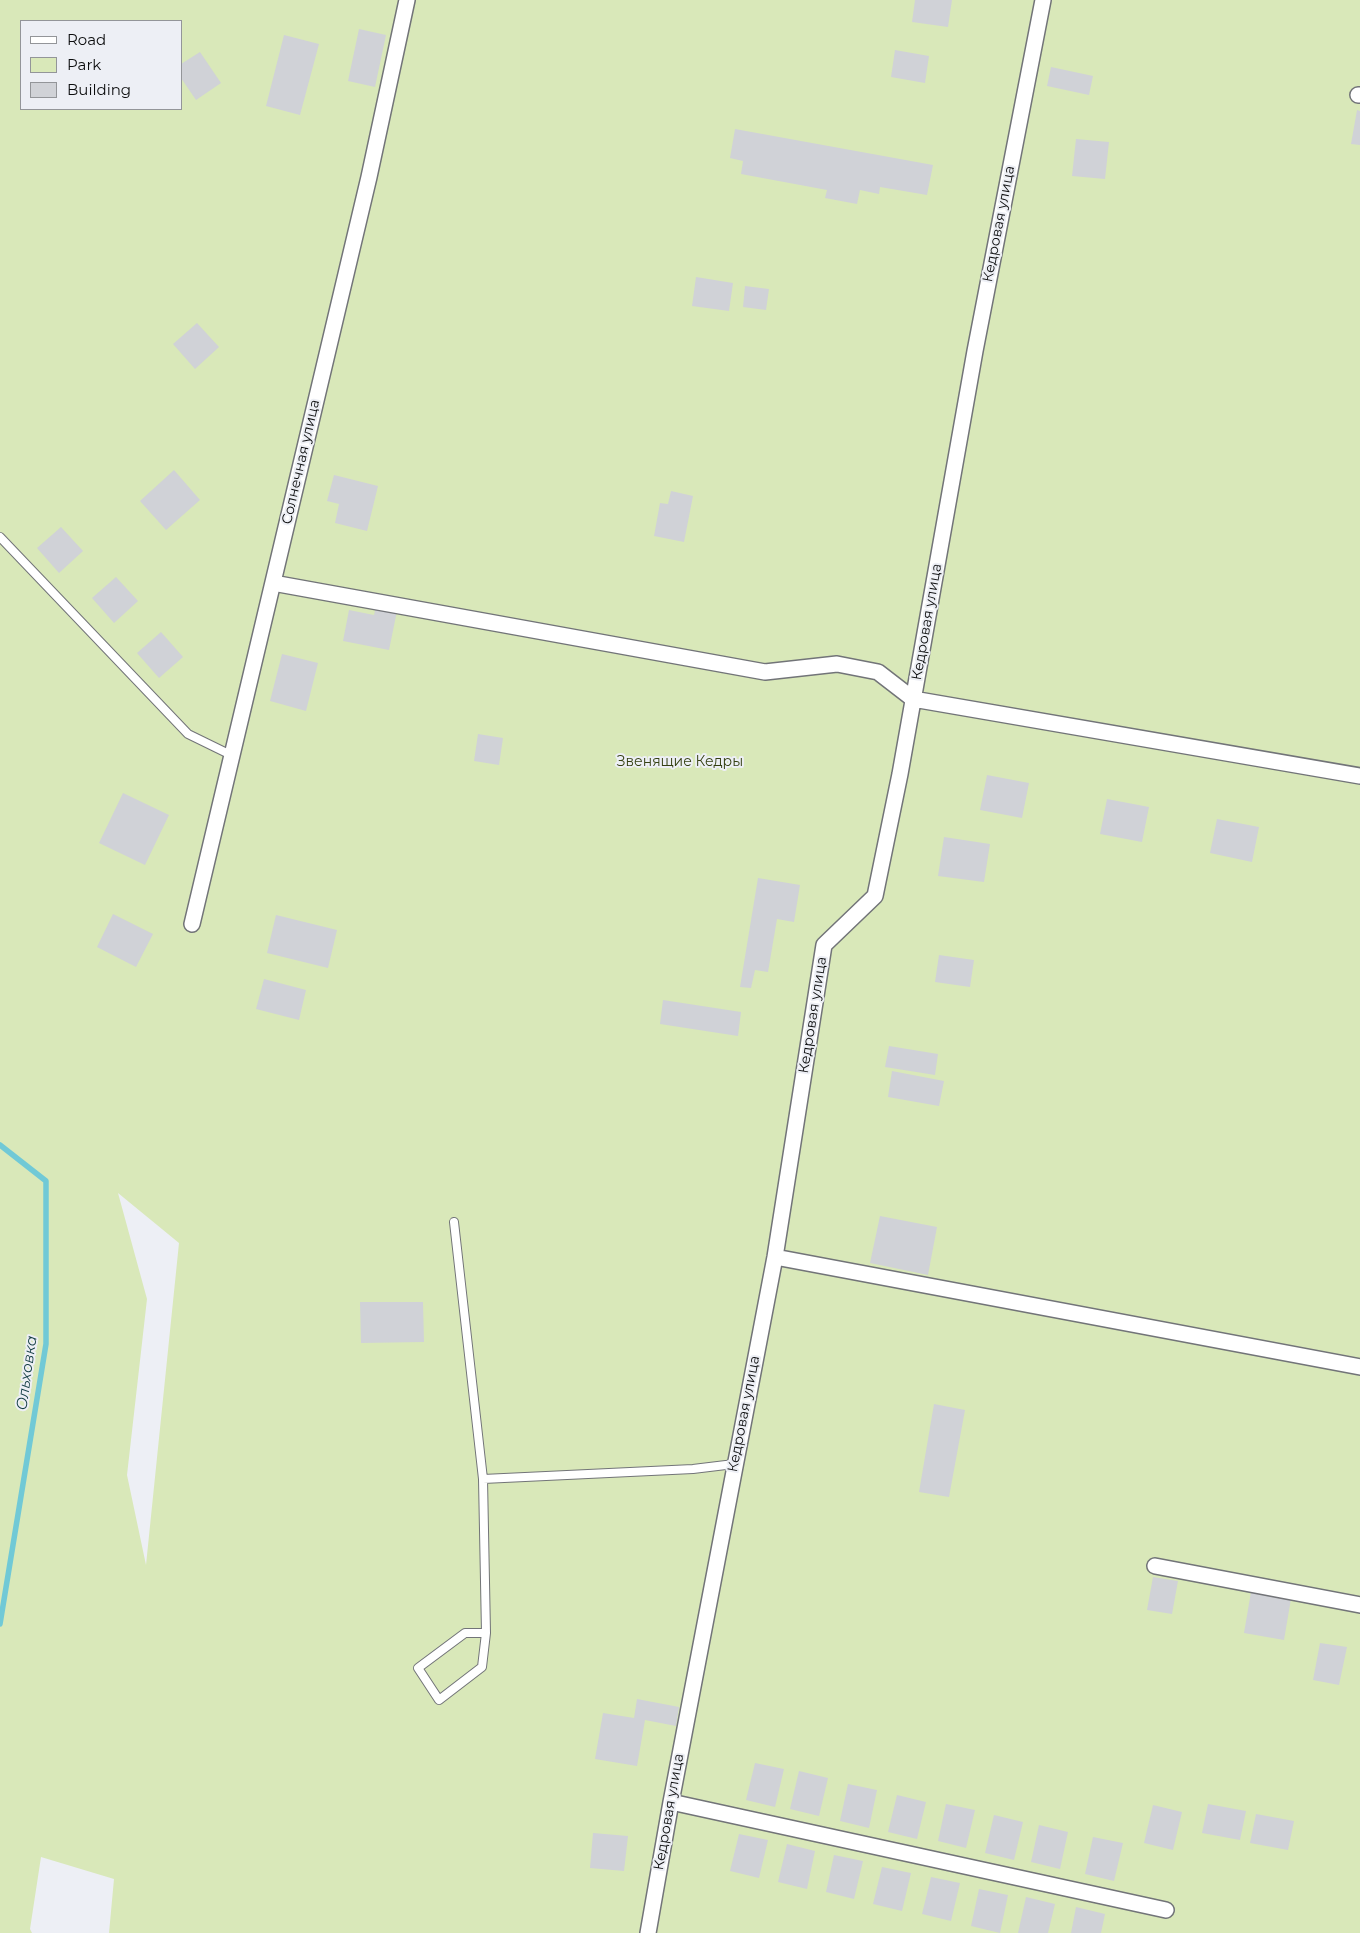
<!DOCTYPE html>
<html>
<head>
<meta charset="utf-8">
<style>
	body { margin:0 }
	#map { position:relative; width:1360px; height:1933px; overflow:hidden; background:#edeff5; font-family:Montserrat,sans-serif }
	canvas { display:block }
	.legend { position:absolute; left:20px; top:20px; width:162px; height:90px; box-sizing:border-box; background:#edeff5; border:1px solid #939599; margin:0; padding:6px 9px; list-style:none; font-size:15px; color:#0c0d0e }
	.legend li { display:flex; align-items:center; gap:10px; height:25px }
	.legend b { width:25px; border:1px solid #939599 }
</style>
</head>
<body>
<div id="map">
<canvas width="1360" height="1933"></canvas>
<ul class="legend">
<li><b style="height:6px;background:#fff"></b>Road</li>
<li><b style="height:14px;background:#d9e8b9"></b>Park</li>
<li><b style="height:14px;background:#d0d2d7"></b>Building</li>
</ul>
</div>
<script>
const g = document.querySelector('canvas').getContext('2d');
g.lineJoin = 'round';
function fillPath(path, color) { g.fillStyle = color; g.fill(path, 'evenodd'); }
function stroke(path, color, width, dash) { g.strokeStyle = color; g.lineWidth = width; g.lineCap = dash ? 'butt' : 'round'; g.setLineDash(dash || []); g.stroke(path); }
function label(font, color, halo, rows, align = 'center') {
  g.font = font + ' Montserrat,sans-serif'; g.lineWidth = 4; g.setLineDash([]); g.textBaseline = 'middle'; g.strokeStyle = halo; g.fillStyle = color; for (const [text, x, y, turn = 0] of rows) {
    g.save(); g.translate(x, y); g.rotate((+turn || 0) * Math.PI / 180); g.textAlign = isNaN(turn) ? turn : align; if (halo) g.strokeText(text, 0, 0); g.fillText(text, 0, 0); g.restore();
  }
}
fillPath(new Path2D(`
	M0,0H1360V1933H109L114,1879L41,1857L30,1929L32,1933H0ZM21,21H181V109H21ZM118,1193L179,1243L146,1565L127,1475L147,1299Z`), '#d9e8b9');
stroke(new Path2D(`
	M0,1145L46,1181V1344L0,1624`), '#71c9d6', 5.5);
fillPath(new Path2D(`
	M915,0H952L948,27L912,22Z
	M359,29L386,35L375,87L348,81Z
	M284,35L319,44L300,115L266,106Z
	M895,50L929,56L925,83L891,77Z
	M200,52L221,83L196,100L181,78V64Z
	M1051,67L1093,76L1089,95L1047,86Z
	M1357,110L1360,111V145L1351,144Z
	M735,129L933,165L927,195L880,187L879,194L860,190L857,204L825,198L827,190L741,174L743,161L730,158Z
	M1076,139L1109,142L1105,179L1072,176Z
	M696,277L733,283L729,311L692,306Z
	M745,286L769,289L766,310L743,307Z
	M197,323L219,347L195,369L173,344Z
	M174,470L200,500L166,530L140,501Z
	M334,475L378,486L367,531L335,523L339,504L327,501Z
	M671,491L693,496L684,542L654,536L660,503L668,504Z
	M61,527L83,551L59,573L37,548Z
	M116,577L138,601L114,623L92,598Z
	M376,606L397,611L389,650L343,641L349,610L374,615Z
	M161,632L183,657L159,678L137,653Z
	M282,654L318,663L306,711L270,701Z
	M478,734L503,738L499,765L474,761Z
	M987,775L1029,783L1022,818L980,810Z
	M123,793L169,815L145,865L99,843Z
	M1107,799L1149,807L1142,842L1100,834Z
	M1217,819L1259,827L1252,862L1210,853Z
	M944,837L990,844L984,882L938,876Z
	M758,878L800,885L794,922L777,919L768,972L755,970L751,988L740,987Z
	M113,914L153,934L136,967L97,947Z
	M276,915L337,930L328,968L267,953Z
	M939,955L974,960L970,987L935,982Z
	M264,979L306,990L299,1020L256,1009Z
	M663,1000L741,1012L738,1036L660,1024Z
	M889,1046L938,1054L935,1075L885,1067Z
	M892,1071L944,1081L939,1106L888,1097Z
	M880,1216L937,1227L928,1275L870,1263Z
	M360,1302H423L424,1342L361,1343Z
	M934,1404L965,1410L949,1497L919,1492Z
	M1153,1577L1178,1581L1172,1614L1147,1610Z
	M1252,1586L1292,1593L1284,1640L1244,1633Z
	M1320,1643L1347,1647L1339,1685L1313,1680Z
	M637,1699L679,1707L676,1726L645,1720L637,1766L595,1759L603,1713L634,1718Z
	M755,1763L784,1769L775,1807L746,1800Z
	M799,1771L828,1778L819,1816L790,1809Z
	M848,1784L877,1790L869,1828L840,1821Z
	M897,1795L926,1802L917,1839L888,1832Z
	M946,1804L975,1810L966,1848L938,1841Z
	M1208,1804L1246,1811L1240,1840L1202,1833Z
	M1153,1805L1182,1812L1173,1850L1144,1843Z
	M1256,1814L1294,1821L1288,1850L1250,1843Z
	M994,1815L1023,1822L1014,1860L985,1853Z
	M1039,1825L1068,1832L1060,1869L1031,1862Z
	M593,1833L628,1836L624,1871L590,1868Z
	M739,1834L768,1840L759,1878L730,1871Z
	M1093,1837L1123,1843L1114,1881L1085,1874Z
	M787,1844L815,1851L807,1889L778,1882Z
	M834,1855L863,1861L854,1899L826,1892Z
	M882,1867L911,1873L902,1911L873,1904Z
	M931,1877L960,1883L951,1921L922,1914Z
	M979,1889L1008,1895L1000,1933L971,1926Z
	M1026,1897L1055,1904L1048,1933H1018Z
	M1076,1907L1105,1914L1101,1933H1071Z`), '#d0d2d7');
const service = new Path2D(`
	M0,537L188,734L231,755
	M454,1222L483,1479L693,1469L734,1464
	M483,1479L486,1633L482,1667L439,1700L418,1668L465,1633H486`);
const minor = new Path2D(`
	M1358,95H1360
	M273,583L765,672L837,664L878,672L913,699L1360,776
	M192,924L369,177L407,0
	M775,1257L1360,1367
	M1155,1566L1360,1605
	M671,1802L1166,1910
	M648,1933L671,1802L775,1257L824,945L875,896L900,774L975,351L1043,0`);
stroke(service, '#727478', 10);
stroke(minor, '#727478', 18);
stroke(service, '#fff', 8);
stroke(minor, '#fff', 15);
label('14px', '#0c0d0e', '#edeff5', [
	["Кедровая улица",999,224,-79],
	["Солнечная улица",301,462,-77],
	["Кедровая улица",927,622,-80],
	["Кедровая улица",813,1015,-81],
	["Кедровая улица",744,1414,-79],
	["Кедровая улица",669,1812,-80]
]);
label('14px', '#354012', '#edeff5', [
	["Звенящие Кедры",680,762]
]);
label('italic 15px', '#133d43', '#edeff5', [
	["Ольховка",27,1373,-82]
]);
</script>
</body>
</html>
